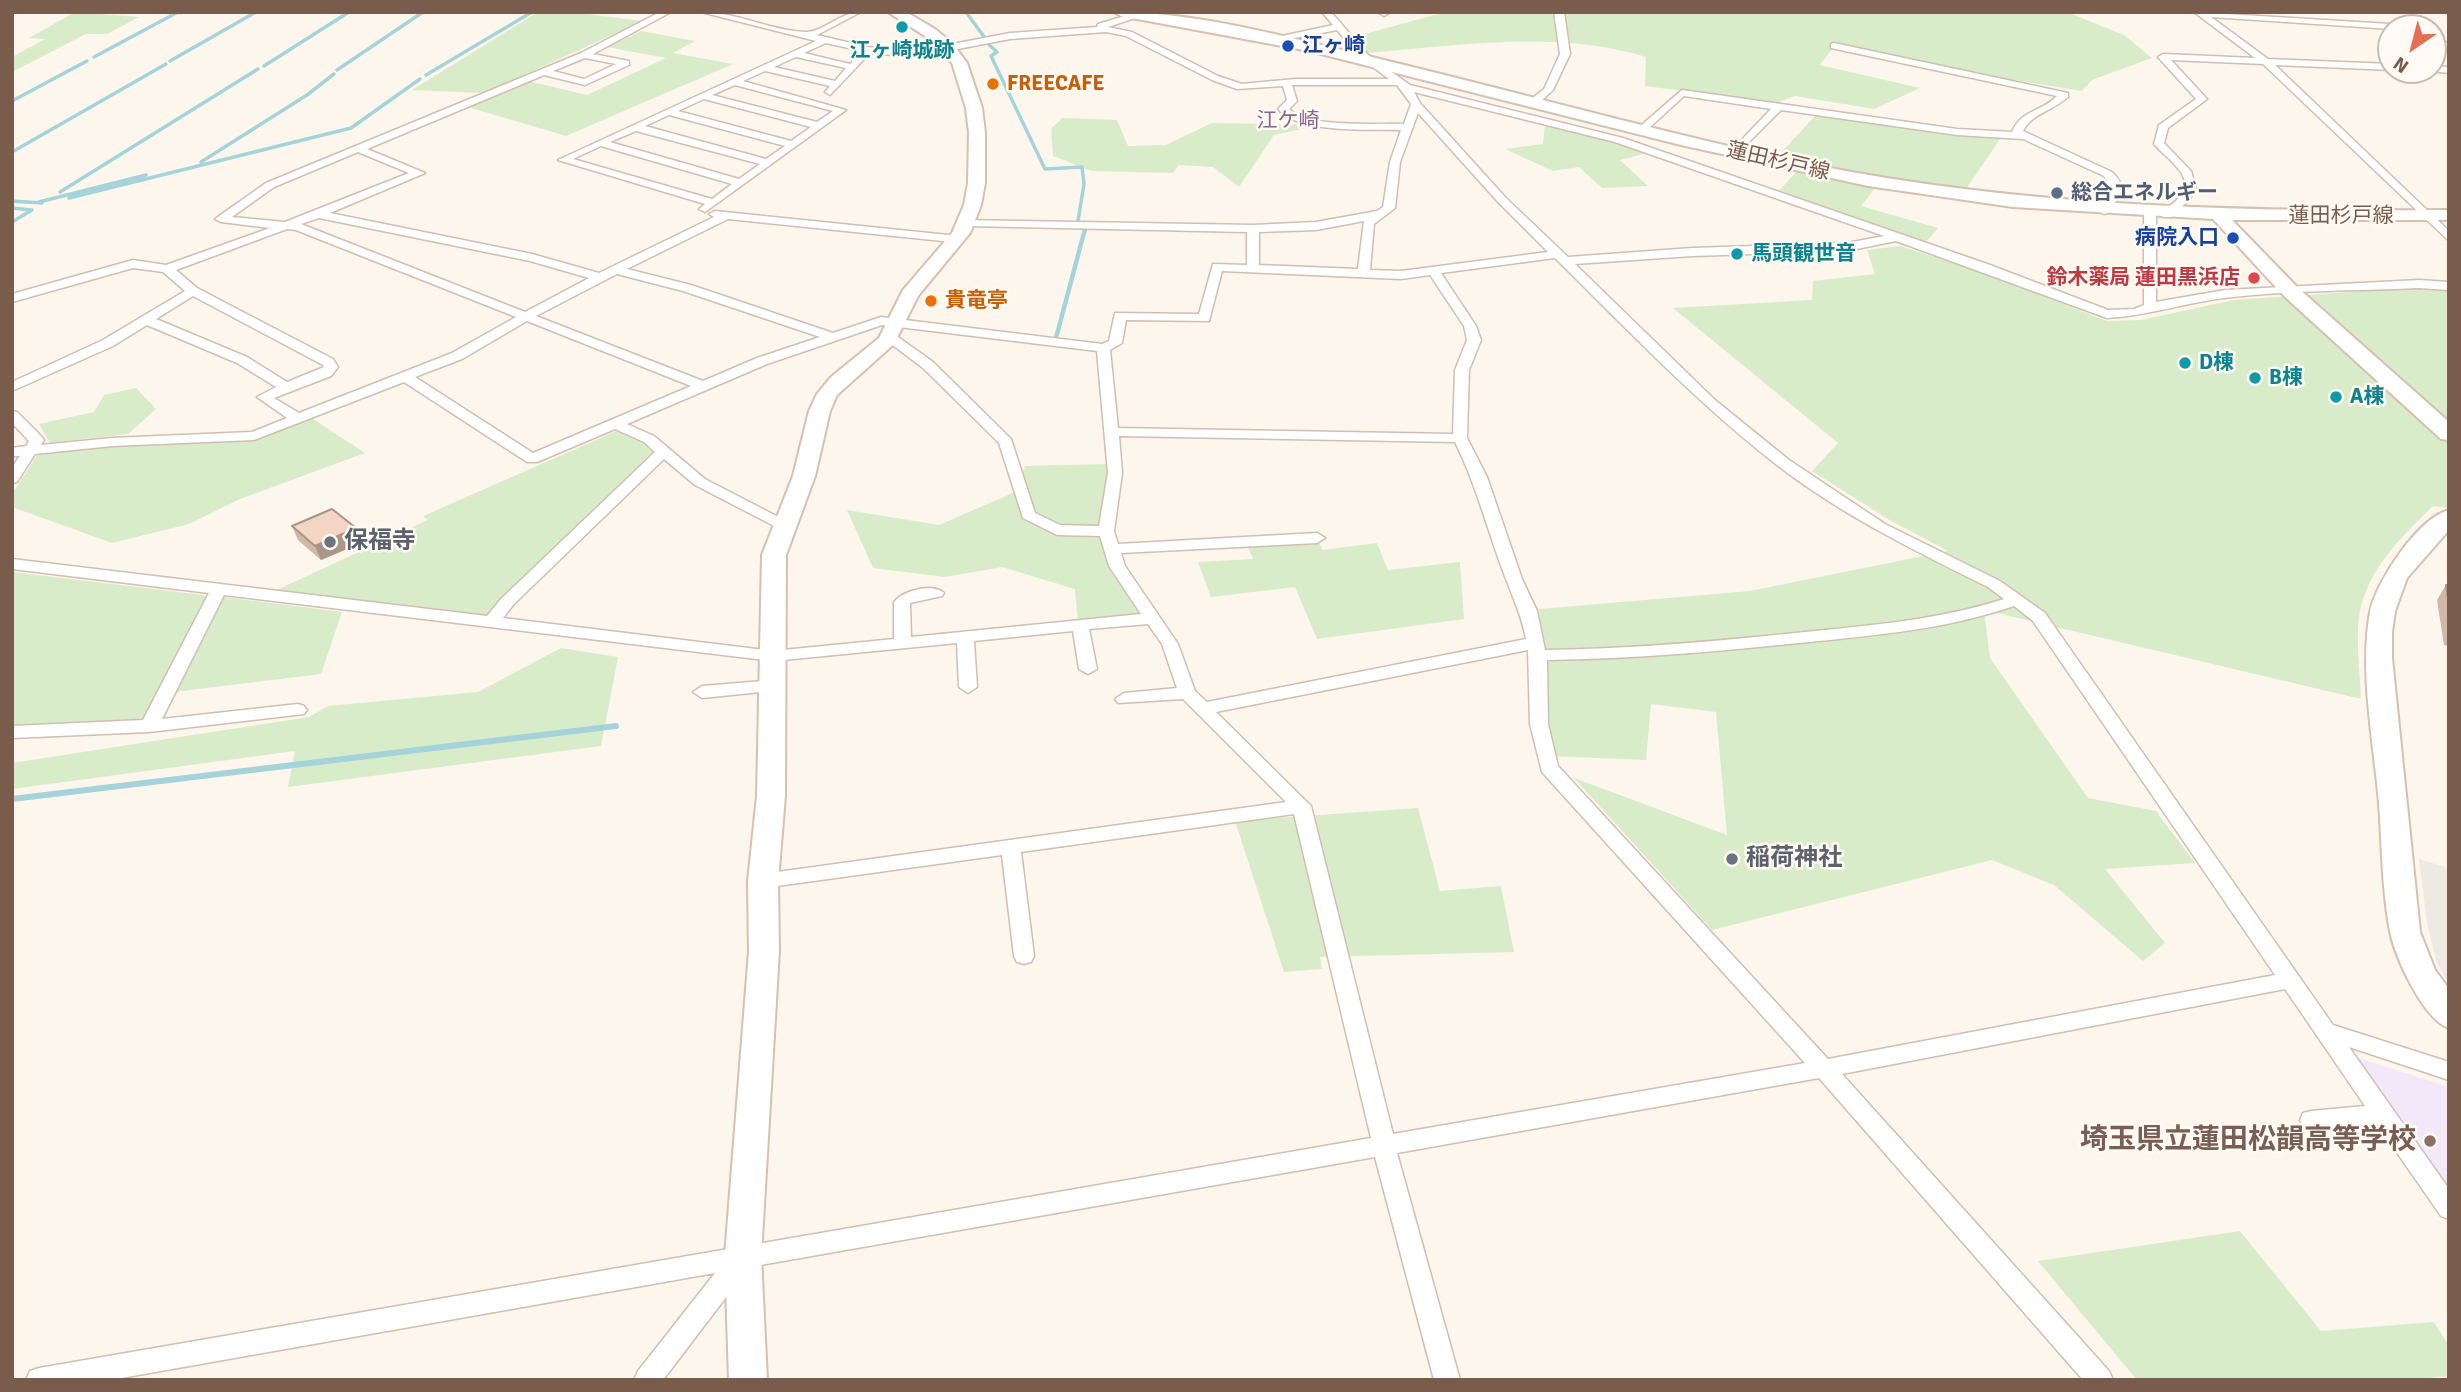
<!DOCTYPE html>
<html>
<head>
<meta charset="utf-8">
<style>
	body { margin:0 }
	#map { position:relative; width:2461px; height:1392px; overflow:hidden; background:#fdf6ec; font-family:Signika,sans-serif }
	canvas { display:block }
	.frame { position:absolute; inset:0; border:14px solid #7a5c4d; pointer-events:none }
	.north { position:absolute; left:2377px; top:14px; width:70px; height:70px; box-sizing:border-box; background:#fffaf3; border:2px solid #cabbb1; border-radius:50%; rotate:215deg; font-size:19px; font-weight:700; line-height:28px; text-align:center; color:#7a5c4d }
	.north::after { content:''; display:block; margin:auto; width:24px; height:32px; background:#e76f51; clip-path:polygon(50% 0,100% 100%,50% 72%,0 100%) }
</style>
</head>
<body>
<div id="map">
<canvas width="2461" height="1392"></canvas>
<div class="frame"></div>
<div class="north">N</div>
</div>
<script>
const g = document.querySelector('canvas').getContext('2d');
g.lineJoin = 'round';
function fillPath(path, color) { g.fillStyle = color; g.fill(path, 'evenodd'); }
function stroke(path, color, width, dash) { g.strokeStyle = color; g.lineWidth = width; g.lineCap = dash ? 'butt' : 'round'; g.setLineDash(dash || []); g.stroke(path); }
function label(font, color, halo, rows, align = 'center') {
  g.font = font + ' Signika,"Noto Sans JP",sans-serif'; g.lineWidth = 5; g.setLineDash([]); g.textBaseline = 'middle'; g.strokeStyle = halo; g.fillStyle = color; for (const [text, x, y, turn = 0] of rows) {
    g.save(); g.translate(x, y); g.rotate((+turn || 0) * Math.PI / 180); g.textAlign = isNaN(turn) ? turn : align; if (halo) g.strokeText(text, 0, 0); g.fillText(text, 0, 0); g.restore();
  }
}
fillPath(new Path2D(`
	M2419,859L2449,868V984L2437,963L2427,923Z`), '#efe9e4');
fillPath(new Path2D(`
	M2352,1056L2449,1087V1195Z`), '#f3e8fa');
fillPath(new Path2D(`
	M75,12L139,17L107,34H86L12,72V57L45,39L29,38Z
	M538,12H571L643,21L484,93L412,90Z
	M1445,12H2067L2124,35L2152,58L2092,80L2082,91L1977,74L1835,45L1820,65L1920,88L1874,109L1795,96L1776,103L1645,86L1646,57C1557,29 1456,46 1365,53L1354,37Z
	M641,31L695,41L673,53L733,64L566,136L468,107L528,81L587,95L666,58L607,47Z
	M1817,114L2002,136L1964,192L1891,182L1776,158Z
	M1062,118L1117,120L1128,146L1166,145L1212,123L1321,125L1274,135L1239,187L1213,167L1179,165L1173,173L1092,171L1053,156L1051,129Z
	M1545,124L1595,135L1647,153L1620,160L1648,186L1602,188L1579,167L1553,171L1505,149L1543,144Z
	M1797,171L1876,187L1861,206L1938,228L1924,244L1778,192Z
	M1900,246L1981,272L2107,321L2141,320L2234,300L2449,285V508L2433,506C2399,539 2360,576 2358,628C2357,651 2360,676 2361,699L1984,610L1990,658L2088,798L2156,811L2195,863L2105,869L2165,943L2143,961L2054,885L1992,860L1712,930L1574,778L1727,835L1716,712L1651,704L1646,760L1550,756L1539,609L1750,591L1948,551L1891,521L1812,471L1838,443L1673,308L1812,300L1813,281L1875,274L1867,250Z
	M136,388L156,409L128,434L50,443L39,424L94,412L104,395Z
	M310,417L365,453L240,499L189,524L112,543L12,507V494L38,454L150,443L249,441Z
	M619,430L659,452L485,618L268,594L428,520L423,516Z
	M1108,464L1100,526L1108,567L1142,615L1078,623L1075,589L1002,567L945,577L873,568L847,510L939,525L1015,492L1025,466Z
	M1316,538L1323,550L1377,543L1388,570L1460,562L1464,619L1317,639L1295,587L1211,597L1198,562L1253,559L1246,543Z
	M12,572L204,595L207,598L149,716L139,722L12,726Z
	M223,597L342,612L321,674L174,692L217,600Z
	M561,648L618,657L601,746L288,787L295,751L12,789V763L309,717L328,706L478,692Z
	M1418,808L1440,891L1501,886L1514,952L1320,957L1322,969L1284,972L1235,821Z
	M2240,1231L2321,1331L2434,1322L2449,1346V1376L2408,1380H2137L2038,1261Z`), '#d8ecc9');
stroke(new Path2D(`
	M966,12L985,38
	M985,41L997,52L991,56L1045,169L1082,167L1084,184L1078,221
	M94,57L178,12
	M170,61L256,12
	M264,66L349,12
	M337,70L423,12
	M426,75L532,12
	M12,101L87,61
	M12,152L166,64
	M201,162L307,95L334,74
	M60,192L258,69
	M69,198L351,128L420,79
	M12,201L42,203
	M39,202L146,175
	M12,208L31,210
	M12,222L32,210`), '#a5d3da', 3.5);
stroke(new Path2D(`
	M1056,338L1085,229`), '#a5d3da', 4.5);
stroke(new Path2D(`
	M12,799L616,726`), '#a5d3da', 6);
const street = new Path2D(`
	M660,12H671L593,54L629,61V65L585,85L544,75L367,149L425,173L330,213L532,254L599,273L714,217L709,214L715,211L958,236L964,240L962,243L728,219L627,269L691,285L833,333L881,317L1102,344L1109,341L1115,313L1199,314L1213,264L1247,265V232L967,226L961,222L963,220L1253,225L1316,222L1377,211L1383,207L1390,162L1401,130C1370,129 1299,134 1278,109L1287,100L1283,86L1237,89L1212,80L1126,36L1106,32L1010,39L916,57L870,53L830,95L825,92L830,86L765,71L743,81L846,110L705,212L699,209L705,204L558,160L816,41L701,12C737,12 772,31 805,32C822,33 840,12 861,12L817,35L868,47L916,51L1010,33L1097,27L1098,24L1138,12H1153L1108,27L1132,32L1218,76L1242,84L1295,79H1389L1362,59L1337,30L1273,42L1268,39L1333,25L1322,12H1331L1368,55L1410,85L1623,138L1990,265L2108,310L2134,309L2144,305V214L2150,211L2156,214V302L2225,290L2419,280L2449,282V290L2419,288C2355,291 2288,290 2224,298C2184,303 2147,316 2107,318L1896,241L1847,251L1692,256L1575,264L1715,400L1789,460L1885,524L2000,581L2045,613L2333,1025L2449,1062V1080L2349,1047L2449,1189V1219L2441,1216L2377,1124L2311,1129L2303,1127L2300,1120L2303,1113L2311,1111L2365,1106L2285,989L1842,1074L2109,1371L2113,1380H2083L1819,1078L1397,1153L1460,1380H1434L1375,1157L749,1267L663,1380H634L638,1371L715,1273L110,1380H26L30,1371L39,1368L1371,1138L1294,814L1021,852L1034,956L1031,962L1024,964L1017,962L1014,956L1002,855L763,888L756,886L753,881L756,876L763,874L1286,802L1183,699L1118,703L1115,699L1124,693L1177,688L1162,644L1148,624L1089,629L1097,669L1088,674L1079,669L1073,631L974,641L977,687L968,693L959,687L957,643L773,661L224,595L162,719L298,704L304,706L307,710L304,714L149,732L12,738V726L143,720L209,593L12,569V559L487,616L501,599L655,452L644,442L615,429L537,462H527L404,382L254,440L112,446L35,454L17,482L12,483V467L20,456H12V448L26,446L29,441L12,423V411L17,412L42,437L44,440L41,445L112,438L252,432L287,418L257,397L276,387L237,363L147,325L113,346L12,391V382L103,340L185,291L163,272L133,268L12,302V294L133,260L166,265L270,228L221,222L215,219L266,183L581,53ZM826,43L862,51L850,64L804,53ZM796,57L846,68L835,81L774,67ZM585,58L616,64L584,79L553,71ZM735,85L833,111L817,122L712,95ZM1292,85H1397L1411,104L1404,124C1377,123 1307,128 1289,109L1297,101ZM1414,92L1615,142L1884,236L1847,243L1692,248L1568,257L1506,198L1420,103ZM704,99L811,127L791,141L678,111ZM1418,113L1498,202L1548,252L1401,271L1370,270L1374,224L1395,208L1400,162ZM669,115L785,146L766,159L645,126ZM636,131L760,164L739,179L610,142ZM601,146L732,184L712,199L573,159ZM358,152L409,173L285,222L232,217L274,187ZM319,218L530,261L589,278L525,312L301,224ZM1364,221L1358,269L1259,265V232L1316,230ZM287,229L296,230L516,317L452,353L299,413L274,398L331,376L338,367L333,359L197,288L176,270ZM1555,258C1627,329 1697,403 1777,465C1842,515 1915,551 1988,587L2004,599C1939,620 1872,625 1805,632C1719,641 1632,649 1545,650L1537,611L1522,579L1487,477L1467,438L1469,370L1481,340L1476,326L1441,273ZM1222,271L1401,279L1430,275L1464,326L1467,340L1455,370L1453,434L1118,428L1110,350L1122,343L1126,320L1209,321ZM617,274L683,291L820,337L757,358L703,381L536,316ZM193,296L323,365L324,367L287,382L247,357L156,319ZM527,321L691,386L533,453L415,377L462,359ZM882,325L1097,351L1108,473L1099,526L1060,525L1035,513L1011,439L933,362L894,334L889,333L882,337L923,368L999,443L1023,518L1057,535L1100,536L1109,566L1141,614L911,637L910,603L942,596L944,593C933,583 903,590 894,602V639L773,651L503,618L513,605L664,459L695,485L778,528H788L791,525L788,522L705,479L654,436L627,424L767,364ZM1119,436L1455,442C1477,486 1488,533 1506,579C1514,600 1522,617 1526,639L1207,702L1195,691L1178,644L1125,566L1121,553L1317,543L1325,538L1317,533L1118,544L1114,531L1122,473ZM2014,606L2033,621L2275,975L1828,1059L1558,766L1548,724L1547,660C1634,659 1721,651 1809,642C1878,635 1947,629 2014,606ZM1528,650L1530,724L1542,772L1805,1063L1393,1134L1311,806L1216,712Z
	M1378,12H1388L1389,13L1384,16Z
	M1554,12H1564L1570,54L1553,90L1537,105H1529V101L1544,89L1560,54Z
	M2194,12L2423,26L2425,28L2391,29L2211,17L2268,59L2391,64V70L2275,65L2449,231V241L2263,64L2171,60L2207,99L2168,128L2164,143L2191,171L2196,188L2189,200L2171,217H2163L2161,215C2167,206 2176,203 2181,195C2196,175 2164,157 2154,144L2159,125L2196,99L2158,57L2163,54L2255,58Z
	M2433,34L2449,44V51L2433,41Z
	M1834,43L2068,93V97C2054,110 2031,114 2023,131L2112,172C2129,188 2119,196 2108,213L2104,214L2098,211L2111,188L2104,176L2023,139L1957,135L1781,110L1736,155L1732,154V150L1771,109L1684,96L1646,131L1637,129L1682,90L1957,129L2012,132C2022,109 2040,113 2057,96L1831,48V44Z
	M2433,66L2449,67V73L2430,71L2433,70Z
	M775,680L781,682L784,686L781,690L702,698L693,692L702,686Z`);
const secondary = new Path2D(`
	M888,12H906L935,29L953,44L967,63L982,108L985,133V183L981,205L970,233L918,296L894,344L837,395L830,411L815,476L786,555L785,796L778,881L779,951L761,1256L767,1380H729L725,1256L749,951L748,881L757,796L762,555L793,476L809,411L817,394L831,377L879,338L903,290L952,233L964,205L968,183L969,133L966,108L952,63L931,40Z
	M1114,12C1195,12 1277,35 1355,53C1495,86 1632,125 1772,156C1995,206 2221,212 2449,210V220H2232L2298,288L2449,422V440L2441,439L2284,296L2213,219L2013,207L1868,186L1681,145L1309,51L1121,16Z
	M2449,510V530L2407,578L2395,611L2392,632V658L2420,932L2435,970L2449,989V1028C2423,1019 2395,957 2390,931C2382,890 2382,845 2379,803C2374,744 2359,671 2370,612C2376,582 2418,518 2449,510Z`);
stroke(street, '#d1beb0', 3);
stroke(secondary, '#d6c0b0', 4);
fillPath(street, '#fff');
fillPath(secondary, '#fff');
fillPath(new Path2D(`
	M292,526L356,528L361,543L321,560L298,540Z
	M2446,585L2449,586V646L2444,645L2437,600Z`), '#d1b7a8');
fillPath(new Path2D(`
	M356,528L361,543L321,560L315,546Z`), '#aa9588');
const building = new Path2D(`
	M332,509L356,528L315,546L292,526Z
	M2446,585L2449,586V605Z`);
fillPath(building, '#f3d5c3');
stroke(building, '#aa9588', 2);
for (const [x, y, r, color] of [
	[902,27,7,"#0f9aa8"],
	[1288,46,7,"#1a4fb4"],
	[993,84,7,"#e8710a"],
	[2057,193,7,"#5c6f8a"],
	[2233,238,7,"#1a4fb4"],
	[1737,254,7,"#0f9aa8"],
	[2254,278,7,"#e0444e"],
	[931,301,7,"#e8710a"],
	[2185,363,7,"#0f9aa8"],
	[2255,378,7,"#0f9aa8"],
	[2336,397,7,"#0f9aa8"],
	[330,542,7,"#6b7280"],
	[1732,859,7,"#6b7280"],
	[2430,1141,7,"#8d6e63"]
]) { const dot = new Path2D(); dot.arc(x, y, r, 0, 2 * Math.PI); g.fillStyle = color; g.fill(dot); stroke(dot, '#fffaf3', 2.5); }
label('bold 21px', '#164399', '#fffaf3', [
	["江ヶ崎",1302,46],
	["病院入口",2219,238,"right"]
], 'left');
label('bold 21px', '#0d838f', '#fffaf3', [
	["江ヶ崎城跡",902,51,"center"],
	["馬頭観世音",1751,254],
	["D棟",2199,363],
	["B棟",2269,378],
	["A棟",2350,397]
], 'left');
label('bold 21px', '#c56008', '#fffaf3', [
	["FREECAFE",1007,84],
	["貴竜亭",945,301]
], 'left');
label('21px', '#846695', '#fffaf3', [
	["江ケ崎",1288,121]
]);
label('21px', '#7a5c4d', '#fffaf3', [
	["蓮田杉戸線",1778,162,13],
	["蓮田杉戸線",2341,216]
]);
label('bold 21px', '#4e5e75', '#fffaf3', [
	["総合エネルギー",2071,193]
], 'left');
label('bold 21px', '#be3a42', '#fffaf3', [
	["鈴木薬局 蓮田黒浜店",2240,278]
], 'right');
label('bold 24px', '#5b616d', '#fffaf3', [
	["保福寺",344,542],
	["稲荷神社",1746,859]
], 'left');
label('bold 28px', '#785e54', '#fffaf3', [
	["埼玉県立蓮田松韻高等学校",2416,1141]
], 'right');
</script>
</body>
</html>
